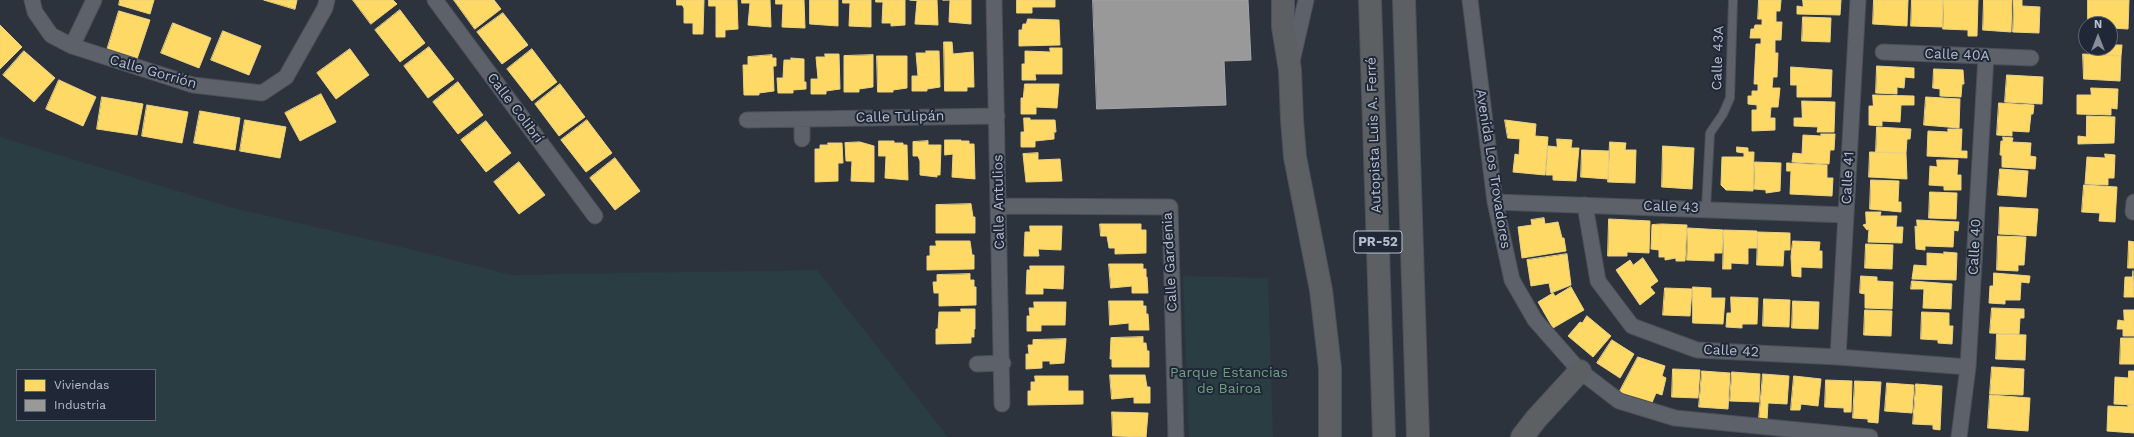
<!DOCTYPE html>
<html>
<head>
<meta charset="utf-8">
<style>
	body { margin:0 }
	#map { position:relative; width:2134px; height:437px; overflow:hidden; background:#2d333d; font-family:"Work Sans",sans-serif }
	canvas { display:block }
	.legend { position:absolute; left:16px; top:369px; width:140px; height:52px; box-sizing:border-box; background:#202838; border:1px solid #5d6473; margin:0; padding:5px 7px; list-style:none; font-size:12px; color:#b8bfcc }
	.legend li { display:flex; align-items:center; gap:8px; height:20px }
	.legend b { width:20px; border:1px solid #5d6473 }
	.north { position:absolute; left:2078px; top:16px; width:40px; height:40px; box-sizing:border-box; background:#202838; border:1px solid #5d6473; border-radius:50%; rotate:0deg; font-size:11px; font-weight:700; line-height:16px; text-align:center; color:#b8bfcc }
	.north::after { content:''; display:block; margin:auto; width:14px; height:18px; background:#878e9a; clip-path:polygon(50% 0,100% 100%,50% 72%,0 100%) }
</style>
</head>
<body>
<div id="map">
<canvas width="2134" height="437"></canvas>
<ul class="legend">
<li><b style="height:11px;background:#ffd966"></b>Viviendas</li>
<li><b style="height:11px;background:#999"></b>Industria</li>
</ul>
<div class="north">N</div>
</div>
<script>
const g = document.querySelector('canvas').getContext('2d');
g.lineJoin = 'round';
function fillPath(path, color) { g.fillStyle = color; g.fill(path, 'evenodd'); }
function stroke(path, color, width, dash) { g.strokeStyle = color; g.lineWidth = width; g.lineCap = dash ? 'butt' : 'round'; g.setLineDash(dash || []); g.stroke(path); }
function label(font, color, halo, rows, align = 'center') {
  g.font = font + ' "Work Sans",sans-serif'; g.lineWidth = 4; g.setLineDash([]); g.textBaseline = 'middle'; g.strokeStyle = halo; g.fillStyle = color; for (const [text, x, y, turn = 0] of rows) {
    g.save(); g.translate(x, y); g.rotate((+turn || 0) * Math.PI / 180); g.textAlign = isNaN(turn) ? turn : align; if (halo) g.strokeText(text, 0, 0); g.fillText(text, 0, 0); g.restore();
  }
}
fillPath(new Path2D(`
	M0,137L233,208L406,248L511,275L817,270L948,437H0ZM17,370H155V420H17Z
	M1183,276L1268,278L1273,437H1189Z`), '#2a3d43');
const homes = new Path2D(`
	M120,0H154L150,14L119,5Z
	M264,0H297L295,9Z
	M353,0H393L397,4L371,24Z
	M454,0H494L501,9L475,29Z
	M677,0H704L703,34H693V23H684V8L682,5H677Z
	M709,0H737L738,29L725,30V37H716V6H709Z
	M742,0H770L771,27L748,25L750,3H742Z
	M776,0H804L805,28L782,27L783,4H776Z
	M810,0H838V26L810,24Z
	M843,0H871V27L849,26L850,3H843Z
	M876,0H905V25L891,26V23H882L883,2H876Z
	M910,0H937L938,25L915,24L917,1Z
	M943,0H971V24L949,22L950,0Z
	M1017,0H1055V7H1032V13H1017Z
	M1759,0H1781L1780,11H1776V22H1782L1781,40H1775V53H1778L1777,77H1773L1772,88H1780L1778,107H1771L1770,118H1775V130L1752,131V110H1757V105L1748,104V96H1752V91H1758V84H1754L1756,44H1761V38H1750L1751,29H1754L1755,25H1762V19H1758Z
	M1803,0H1841L1840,15L1797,14V6L1803,7Z
	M1874,0H1908L1907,26L1873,24Z
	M1912,0H1943L1942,27L1911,26Z
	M1944,0H1978L1977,36H1968V30L1943,29Z
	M1984,0H2012L2011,32L1983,30Z
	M2014,0H2022V6L2040,7L2039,33L2013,32Z
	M2088,0H2129L2128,29L2110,28V24H2088Z
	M400,10L425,43L400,62L375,30Z
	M119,11L150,20L137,59L107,50Z
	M503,13L528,45L502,64L477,32Z
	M1803,17L1831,18L1830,42L1802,41Z
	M1028,19L1059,20L1060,45L1019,46V30H1022L1023,24H1026Z
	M173,23L211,38L199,68L161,53Z
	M0,25L22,47L0,69Z
	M223,31L261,46L249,75L211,60Z
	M2110,38H2115V45H2122L2121,56L2093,54V48H2110Z
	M944,42H952L953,54L973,52L974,87H967V91H945Z
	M429,47L454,79L428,98L404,66Z
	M1050,48H1062V74H1035L1036,80H1022V64H1025V51L1050,52Z
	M350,49L369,75L336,99L317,73Z
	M532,49L557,82L532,101L507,69Z
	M24,51L55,78L34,102L3,75Z
	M926,51H939L940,87L927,89V91H912V76H918L916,53H926Z
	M825,54H839L840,89L826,91V94H811V79H818L816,57H825Z
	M2083,54L2121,56L2120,81L2084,79Z
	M772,55V58H776V66H773L774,91L759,93V95H744L743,65H748V57Z
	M873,55V87L859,89V92H844V56Z
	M877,56H907V88L893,90V92H878Z
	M791,58L804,59V82H806V89L793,90V93H778L777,78H783L784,60H791Z
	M1877,66L1914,68V78L1905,77L1904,88L1897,87V94L1876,93Z
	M1791,67L1832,70L1831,97H1797V85H1791Z
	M1934,69L1963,70L1964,84H1962L1961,97L1940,96V89L1933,88Z
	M2007,75L2043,77L2042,104L2005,102Z
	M59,80L96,97L83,126L46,109Z
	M458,82L483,115L458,134L433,102Z
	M560,84L585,117L559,136L535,104Z
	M1025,84H1059L1057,108L1036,107V114H1021V98H1023Z
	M2091,88L2118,89L2117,109L2111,108V115L2077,114V95H2091Z
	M321,94L336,122L300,141L285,113Z
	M1873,95L1914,96V105H1901L1900,122L1882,121V126L1869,125V106H1873Z
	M102,97L143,104L137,135L97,129Z
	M1926,97L1960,99L1959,128L1924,125Z
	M1802,101L1835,102L1834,132H1817L1818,127L1794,126V118H1802Z
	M1999,103L2034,105L2033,114H2031L2029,132L2012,131V136L1997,135Z
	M147,105L188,112L182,143L142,136Z
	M200,111L240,118L235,150L194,143Z
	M2087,116L2115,117L2114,143L2078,144V136L2086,137Z
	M1024,118H1030V120H1055L1056,132H1054V139L1035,141V147H1021V132H1024Z
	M245,120L286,127L280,158L240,151Z
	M587,120L612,153L586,172L561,140Z
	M1505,120L1536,124L1535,136L1548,137L1545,175L1513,172L1515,154L1519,155L1520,139L1508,138Z
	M486,121L511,153L486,172L461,140Z
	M1877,127L1911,129L1910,139H1907L1906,153L1876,152Z
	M1948,129H1962L1961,151H1967V158L1927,156L1928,131L1948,132Z
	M1821,134H1835L1834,150H1830L1829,164L1792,162L1793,153L1802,154L1803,135L1821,136Z
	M2003,137L2013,138L2012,142L2031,143L2030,156L2036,157L2035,169L2002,167V155H2000L2001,141H2003Z
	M1557,139L1572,140L1571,148H1579L1576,181L1553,180V175H1546L1548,146L1557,147Z
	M945,140H961V141H969V144H974L975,179L952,177L953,154L945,155Z
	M879,141H894V143H903V145H907L908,180L885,178L886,156H879Z
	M928,141V145H941L940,175H937V177L920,175V161L918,156H913V142Z
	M860,142L874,146V182L851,181L852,161H846L845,143Z
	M1610,142L1626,143L1625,150H1636L1635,183L1608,182Z
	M828,143H842L843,163H838V181L815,182V149H820V145H828Z
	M1663,146L1694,148L1692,189L1662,187Z
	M1737,147L1748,148V152H1754L1753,191L1726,190L1721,185L1722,157H1744V153L1737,152Z
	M1582,150L1609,151L1608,179L1581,177Z
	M1870,152L1906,153L1907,179L1869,177Z
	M1038,153V160L1060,159L1062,181L1026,182L1023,154Z
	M2105,154L2115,155L2114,178H2108V185L2085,184L2087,157L2105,158Z
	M615,158L640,191L615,210L590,178Z
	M1937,160H1958L1957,175H1961V190H1944V186L1929,185L1930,166L1937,167Z
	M519,162L545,195L519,214L494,182Z
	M1755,162L1781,163L1780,191L1766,193V190L1754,189Z
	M1787,163L1827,165V178H1833L1832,196L1790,194L1791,171H1787Z
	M2000,169L2028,171L2026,197L1998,195Z
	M1871,180L1899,181L1898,202H1901V212L1870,209Z
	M2084,185L2117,187L2115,222L2099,221L2100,213L2082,212Z
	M1930,192L1957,193L1956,219L1929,218Z
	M971,204L973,217H975V233H936V205Z
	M2000,207L2038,209L2036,236L1999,234Z
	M1866,212H1881L1880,216H1897L1896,227H1903L1902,243L1868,242L1869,229L1867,230L1863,225L1866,224Z
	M1544,218L1545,224L1558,222L1562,238H1564L1566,251L1522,258L1518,227L1532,225L1531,220Z
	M1609,219L1650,221L1649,253L1627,252V256H1608Z
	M1917,220L1959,222L1958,231L1954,230L1953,247L1925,246V250L1916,249L1915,226L1917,227Z
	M1100,224H1141V230H1146V253L1115,254V248H1109L1107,236H1101Z
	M1662,224L1687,225L1685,261H1676V258L1665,260V257H1659V250L1651,249L1652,225Z
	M1030,226H1062L1061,250L1038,249L1039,256H1024L1025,232H1030Z
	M1688,228L1723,230L1722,253H1714V261L1687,260Z
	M1724,230L1757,231V248H1748V264L1731,263V269H1723Z
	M1758,232L1790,233V250H1784L1783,266L1757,265Z
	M1998,236L2026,237L2024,265H2018V271L1997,270Z
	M936,241H970L972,255H974V269L927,270V256H930V246H936Z
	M1793,241L1820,242L1819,251H1822V268L1801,267V277L1792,276L1791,257Z
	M2129,241L2134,242V268H2128Z
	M1866,244L1893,245L1892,269L1865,268Z
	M1944,252L1957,253L1956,280L1912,279L1914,265L1927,266V253L1944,254Z
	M1567,254L1571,285L1551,293L1549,283L1531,286L1527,260Z
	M1643,258L1658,281L1650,287L1655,293L1640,305L1616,270L1630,260L1633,265Z
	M1109,264H1143V269H1146V277H1147L1148,293H1132V286L1111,288Z
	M1030,266H1064L1063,289L1043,288V294H1026L1027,270H1030Z
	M2133,271L2134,297H2124L2125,277H2132Z
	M1994,273L2030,276L2029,283L2021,282L2020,300H2005V304L1989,303L1990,286H1993Z
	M970,274V280H974V287H976V305L939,306V293H934L933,282H937V275Z
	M1861,276L1877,277V281L1893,282L1892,309L1865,308V294L1860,293Z
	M1912,281L1952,284L1951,309L1923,308L1924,289H1911Z
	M1571,287L1584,310L1553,328L1538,302L1553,293L1555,296Z
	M1693,287L1711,288V298H1725L1723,324L1693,323Z
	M1665,288L1692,289L1690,316L1663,315Z
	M1731,297L1758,298L1757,324H1742V328L1726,327L1727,313H1731Z
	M1764,299L1790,300L1789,327L1763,326Z
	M1109,301H1143V306H1146V314H1148L1149,330H1129V323L1110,325Z
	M1793,301L1819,302L1818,329L1792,328Z
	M1034,302H1066L1065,325H1041V331H1027V316H1030L1029,308H1034Z
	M1992,308L2024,309V318H2020L2019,334L1990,333Z
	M961,309H975V329H974V337H971V343L936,344V329H938L939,312H961Z
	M1865,310L1892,311L1891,336L1864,335Z
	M2124,310H2134V336H2123V329H2117L2118,320L2124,321Z
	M1922,312L1949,313V326H1953L1952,344L1938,343V340L1921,339Z
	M1587,316L1611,336L1593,357L1568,336L1580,322L1582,323Z
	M1997,334L2026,335L2025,360L1996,359Z
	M1143,337V343H1146L1147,351H1149V367H1112V359H1110L1111,338Z
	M2121,338H2134V364H2120Z
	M1066,339L1064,363L1050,364V361H1042V368L1026,369V354H1029L1028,345H1033V340Z
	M1612,340L1634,354L1620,378L1597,363Z
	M1638,357L1665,366L1662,376L1666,378L1662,395L1656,393L1651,405L1619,393Z
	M1992,367L2024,369L2023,395L1990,394Z
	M1673,369L1700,370L1698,398L1672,397Z
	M1702,371L1730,373L1728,409L1699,407Z
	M2129,371H2134V405L2114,404L2115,377L2128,378Z
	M1732,372L1760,374L1759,402L1730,401Z
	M1763,374L1789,376L1787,404L1768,403L1767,420L1759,419Z
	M1110,375H1145L1147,387H1150V403H1134V397L1112,399Z
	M1035,376H1068V391H1083V404L1028,405V391H1031V382H1035Z
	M1794,376L1821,379L1818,406L1801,404L1800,410H1791Z
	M1826,380L1852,381L1851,412H1844V408L1825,407Z
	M1855,381L1881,382L1878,423L1868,422V419L1853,418Z
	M1887,383L1914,385L1912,413L1885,411Z
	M1916,384L1942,386L1940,430L1933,429V425L1913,424Z
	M1990,395L2030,398L2028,431L1988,428Z
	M2128,405H2134V433L2107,431L2108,406L2128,407Z
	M1112,412L1148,413L1146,437L1113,436Z`);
fillPath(homes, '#ffd966');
stroke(homes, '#ead185', 1);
const industry = new Path2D(`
	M1093,0H1248L1251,60L1224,61L1226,105L1097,109Z`);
fillPath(industry, '#999');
stroke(industry, '#a2a4a8', 1);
const lane = new Path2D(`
	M1706,208L1710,133L1723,114L1730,98L1733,0`);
const street = new Path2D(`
	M32,0L35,12L51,35L72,46L193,85L262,93L286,77L325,8L327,0
	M435,0L595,216
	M994,0L1002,404
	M1470,0L1495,202L1512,280L1535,320L1580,371L1619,401L1675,418L1870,437
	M72,46L94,0
	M1883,52L2031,58
	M1292,61L1306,0
	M747,120L997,116
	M802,139V119
	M1495,202L1846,215
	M1585,205L1598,281L1632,326L1697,350L1838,357L1968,367
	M1000,206L1170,207L1176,437
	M2133,212L2134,202
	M1838,357L1858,0
	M977,364L1003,363
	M1959,437L1968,367L1986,56`);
const highway = new Path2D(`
	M1283,0V27L1290,70L1292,120L1295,157L1321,290L1330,368V437
	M1370,0L1384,437
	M1404,0L1418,437
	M1522,437L1536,419L1580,371`);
stroke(lane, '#4b4f57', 10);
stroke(street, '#4b4f57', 17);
stroke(highway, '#4a4f58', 24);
stroke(lane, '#5d616a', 8);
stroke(street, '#5d616a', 15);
stroke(highway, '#5d6063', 22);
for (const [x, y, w] of [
	[1378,242,48]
]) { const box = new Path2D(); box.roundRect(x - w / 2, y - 11, w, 22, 3); g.fillStyle = '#202838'; g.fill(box); stroke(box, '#b8bfcc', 1); }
label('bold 13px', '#b8bfcc', null, [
	["PR-52",1378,242]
]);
label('14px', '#b8bfcc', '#202838', [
	["Calle 40A",1957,55,2],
	["Calle 43A",1718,58,-88],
	["Calle Gorrión",153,72,16],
	["Calle Colibrí",515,108,53],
	["Calle Tulipán",900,117,-1],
	["Autopista Luis A. Ferré",1374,135,-92],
	["Avenida Los Trovadores",1493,169,81],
	["Calle 41",1848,178,-87],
	["Calle Antulios",999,202,-91],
	["Calle 43",1671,207,2],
	["Calle 40",1975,247,-87],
	["Calle Gardenia",1170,262,-93],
	["Calle 42",1731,351,3]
]);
label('14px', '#709d7d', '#202838', [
	["Parque Estancias",1229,373],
	["de Bairoa",1229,389]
]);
</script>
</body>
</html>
